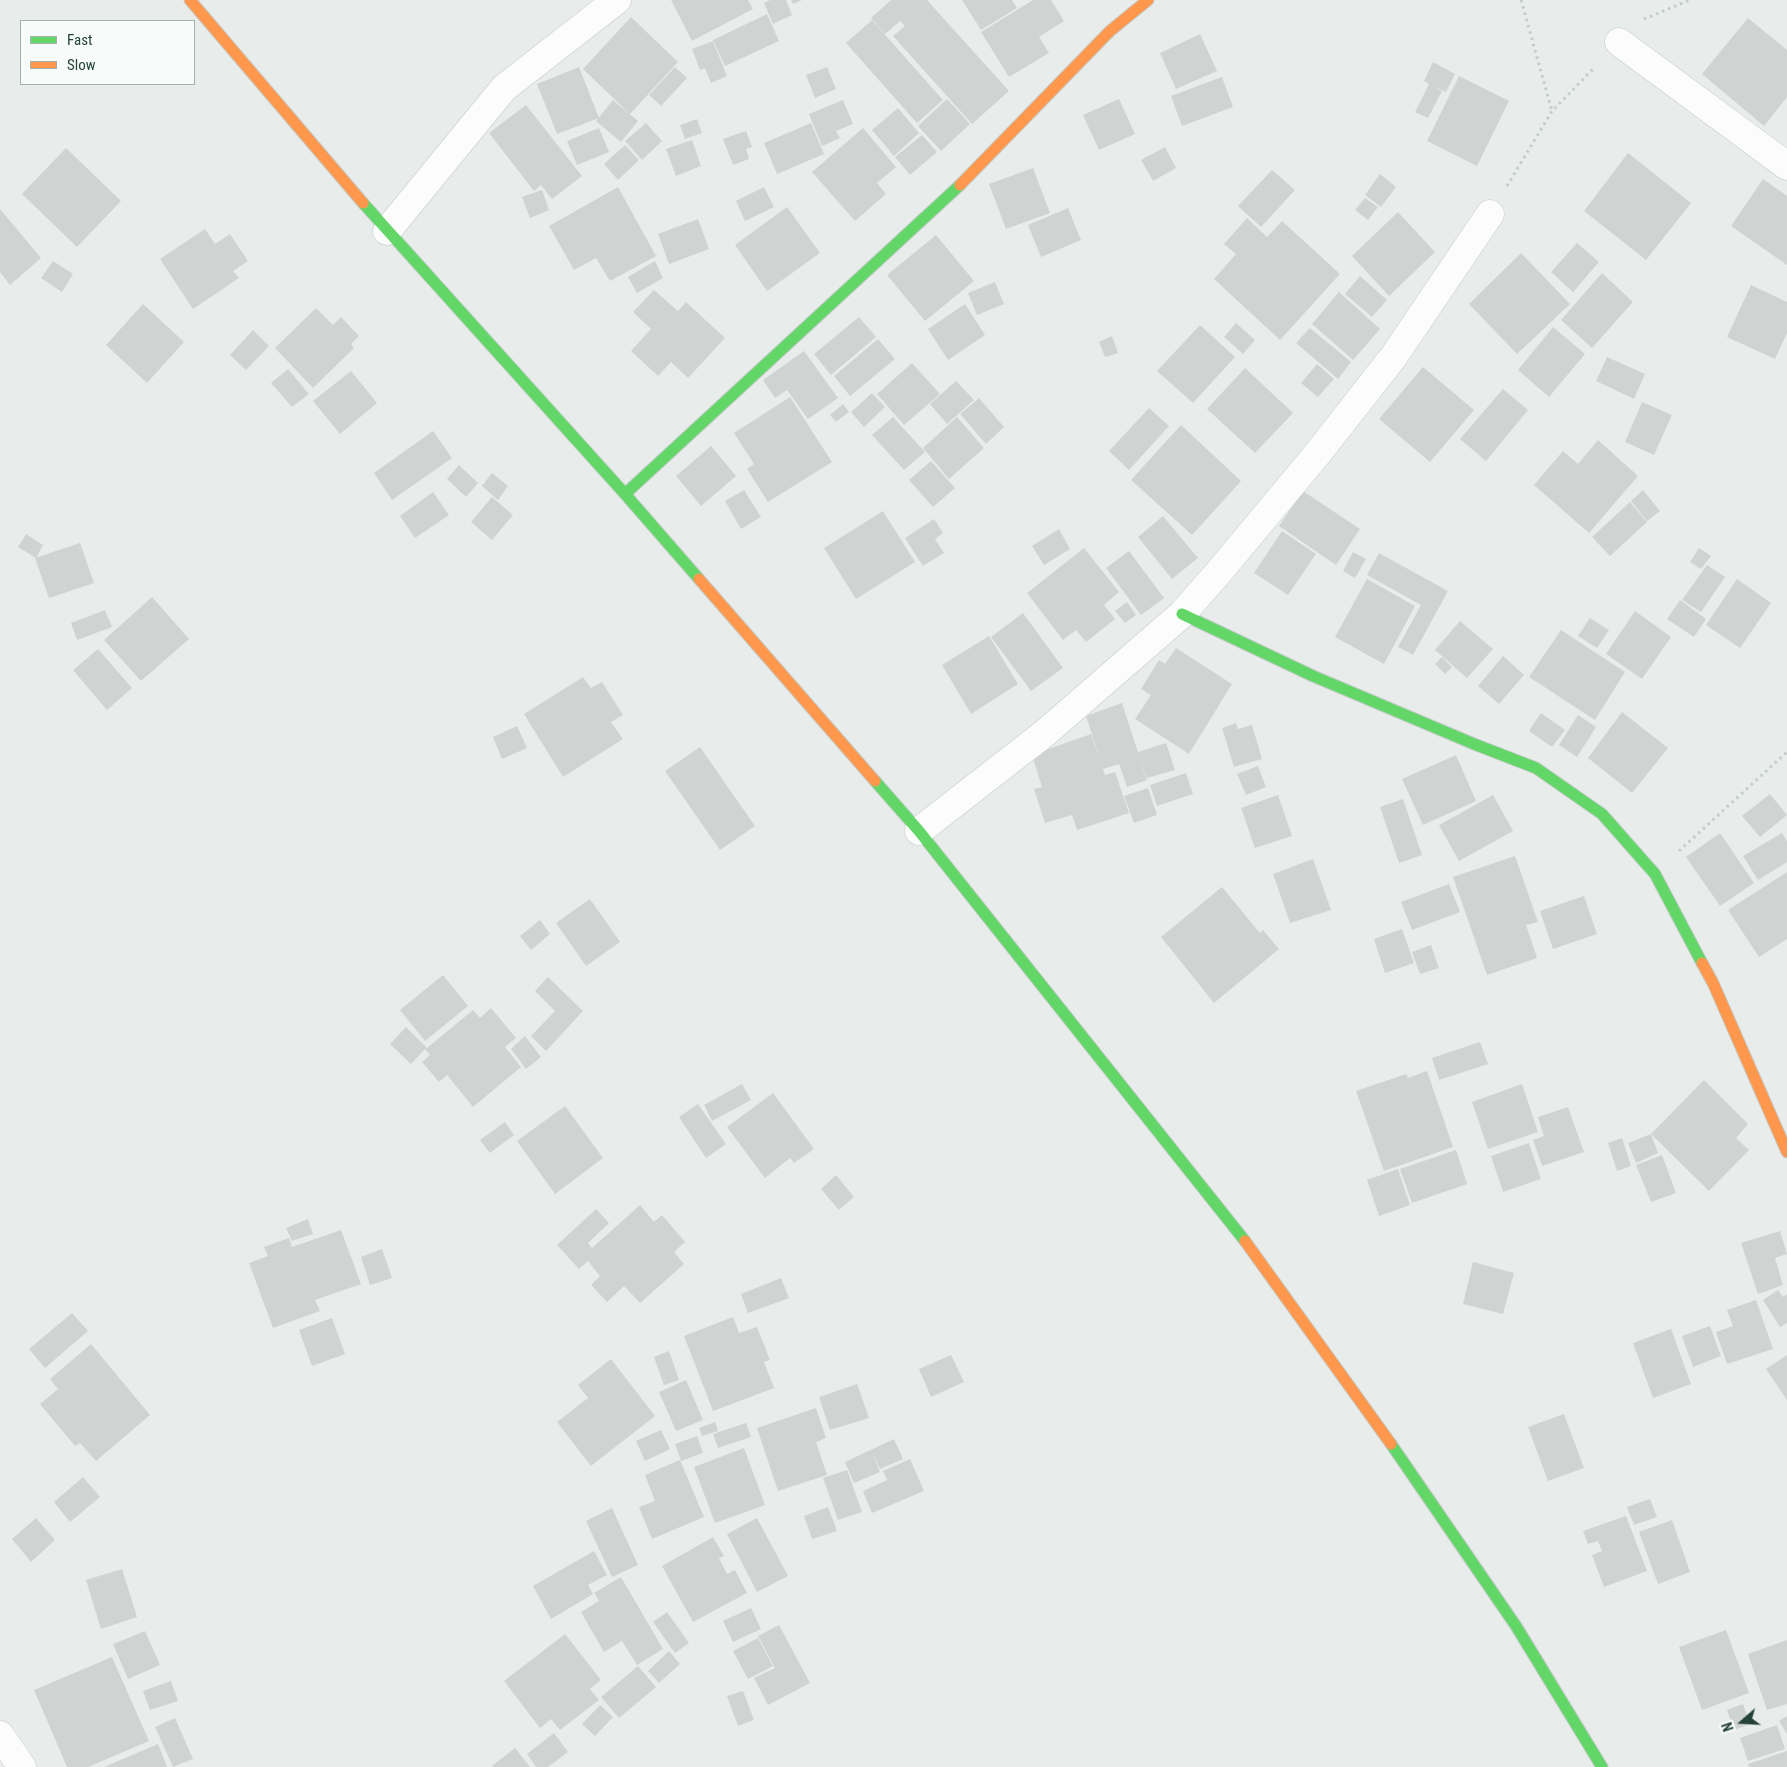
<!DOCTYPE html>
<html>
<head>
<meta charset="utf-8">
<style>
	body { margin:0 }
	#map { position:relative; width:1787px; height:1767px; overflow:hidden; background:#e8edeb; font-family:"Roboto Condensed",sans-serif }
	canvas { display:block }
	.legend { position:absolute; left:20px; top:20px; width:175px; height:65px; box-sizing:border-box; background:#f7fbf9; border:1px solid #a3b1ad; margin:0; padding:6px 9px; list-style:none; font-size:15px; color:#24423a }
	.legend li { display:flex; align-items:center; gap:10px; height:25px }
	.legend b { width:25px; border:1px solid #a3b1ad }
	.north { position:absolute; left:1717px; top:1697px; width:50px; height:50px; -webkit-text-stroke:4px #f7fbf9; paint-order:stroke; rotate:251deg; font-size:14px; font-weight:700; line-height:20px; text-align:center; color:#24423a }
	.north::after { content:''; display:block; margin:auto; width:18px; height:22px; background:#24423a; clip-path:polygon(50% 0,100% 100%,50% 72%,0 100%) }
</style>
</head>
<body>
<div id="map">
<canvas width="1787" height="1767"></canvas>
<ul class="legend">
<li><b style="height:6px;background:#63d668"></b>Fast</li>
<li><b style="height:6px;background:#ff974d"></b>Slow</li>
</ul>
<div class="north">N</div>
</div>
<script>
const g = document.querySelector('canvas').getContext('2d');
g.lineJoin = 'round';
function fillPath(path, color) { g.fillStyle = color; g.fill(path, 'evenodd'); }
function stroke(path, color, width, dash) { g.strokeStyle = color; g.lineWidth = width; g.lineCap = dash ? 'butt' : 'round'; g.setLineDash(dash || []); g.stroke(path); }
fillPath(new Path2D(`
	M671,0H748L753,9L692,41Z
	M770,0H786L792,15L773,24L764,3Z
	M791,0H802L793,4Z
	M891,0H927L1009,91L972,124L893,36L905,26L900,21L885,34L871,18Z
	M962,0H1012L1017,8L981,30Z
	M1033,0H1051L1064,21L1039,37L1049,53L1009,77L981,32Z
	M767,14L779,41L725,66L713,40Z
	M631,17L678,62L630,114L583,69Z
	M1748,18L1787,50V97L1764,126L1702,74Z
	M872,20L943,100L917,123L846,43Z
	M1200,34L1217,71L1176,89L1160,53Z
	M713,41L727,76L711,83L705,68L700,70L692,49Z
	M1433,62L1455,74L1446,92L1434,86L1442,91L1428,118L1415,112L1429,84L1424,81Z
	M579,67L599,118L557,134L537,84Z
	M675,67L687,78L661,106L649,95Z
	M827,67L836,89L815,98L806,75Z
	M1459,76L1509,101L1477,166L1427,141Z
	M1222,77L1233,107L1182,126L1171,96Z
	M947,99L970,124L941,151L918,126Z
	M1119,99L1135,134L1099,150L1083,115Z
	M613,100L638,121L621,142L596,121Z
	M843,100L853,124L836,131L840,138L822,146L809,114Z
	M526,105L582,176L552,199L541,185L534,191L489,133Z
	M898,108L919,133L894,156L872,130Z
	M697,119L702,133L685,139L680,125Z
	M646,123L662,141L642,160L625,141Z
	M811,123L824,154L777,174L764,143Z
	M599,128L609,152L577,165L567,141Z
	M863,128L896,167L877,183L886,194L855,221L812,172Z
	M746,131L752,147L746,149L749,159L733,165L723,139Z
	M922,135L937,152L910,175L895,157Z
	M692,140L701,166L676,176L666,149Z
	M625,145L639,160L618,180L604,164Z
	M1165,147L1176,168L1153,181L1141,160Z
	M66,148L121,201L77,247L22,194Z
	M1628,153L1691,203L1646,260L1584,211Z
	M1033,168L1050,213L1006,229L989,184Z
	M1272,170L1295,190L1261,227L1238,206Z
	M1380,174L1396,187L1381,207L1365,195Z
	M1763,179L1787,196V265L1731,226Z
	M618,187L656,256L610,281L596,258L574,270L549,226Z
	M764,187L774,207L745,221L736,201Z
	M542,190L549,210L530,218L522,197Z
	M1365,198L1378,207L1368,220L1355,210Z
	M787,207L820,253L767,291L735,245Z
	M1068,208L1081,240L1041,257L1028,225Z
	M0,209L41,258L10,285L0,272Z
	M1398,212L1435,252L1389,296L1352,256Z
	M1247,218L1267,237L1282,221L1340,274L1280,340L1214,279L1236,254L1224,244Z
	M698,219L709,249L669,264L658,234Z
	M205,229L215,244L230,234L248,261L233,271L239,278L193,309L160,259Z
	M936,235L974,281L925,321L887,275Z
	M1577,243L1599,262L1573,292L1551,272Z
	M1521,253L1570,304L1517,354L1469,304Z
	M53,261L73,274L62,292L41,278Z
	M655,261L663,278L637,293L628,277Z
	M1602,273L1633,302L1592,348L1561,320Z
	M1360,276L1387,300L1372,317L1345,294Z
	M995,282L1004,304L977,315L968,293Z
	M1751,285L1787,302V333L1775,359L1727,337Z
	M654,290L678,311L686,302L725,338L688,378L671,362L658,376L631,351L651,329L633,312Z
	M1339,292L1380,329L1353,360L1312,324Z
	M143,304L184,342L147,383L106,345Z
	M965,304L985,335L948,360L928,329Z
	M316,308L333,325L341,317L359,336L351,344L354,348L313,388L275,348Z
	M859,317L876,337L831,375L814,354Z
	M1236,323L1255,340L1243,354L1224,337Z
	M1200,325L1235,357L1193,403L1157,371Z
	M1553,327L1585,354L1549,397L1518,370Z
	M1310,328L1351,362L1338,379L1296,343Z
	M253,330L269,346L246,370L230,355Z
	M1112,336L1118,353L1105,357L1099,342Z
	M878,339L895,359L850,396L834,376Z
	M804,351L838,398L808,419L787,390L775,398L763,380Z
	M1607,357L1645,374L1634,399L1596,381Z
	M912,363L940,394L904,425L877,394Z
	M1317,364L1334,379L1318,397L1301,383Z
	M1423,367L1474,410L1430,462L1379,419Z
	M1245,368L1293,413L1255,453L1207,409Z
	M288,369L309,394L292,407L271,383Z
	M351,371L377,403L340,434L313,401Z
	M956,381L974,400L947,424L930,404Z
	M1503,389L1528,410L1486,461L1460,439Z
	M872,393L885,407L864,427L851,412Z
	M790,397L832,462L768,502L747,469L754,464L734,433Z
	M979,398L1004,427L986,444L960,414Z
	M1642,402L1672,415L1654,455L1625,442Z
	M843,404L849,412L836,422L830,415Z
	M1149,408L1169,426L1129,470L1109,451Z
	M893,417L925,452L904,470L872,435Z
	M957,417L984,448L949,479L923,448Z
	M1181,425L1241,481L1192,535L1131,480Z
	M433,431L452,458L392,500L374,473Z
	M1598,440L1638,476L1589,533L1534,485L1563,451L1578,464Z
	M711,446L736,476L701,506L676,476Z
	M931,461L955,488L933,507L909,480Z
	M459,465L478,483L466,497L447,479Z
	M492,473L508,486L498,500L482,486Z
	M744,490L761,517L741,529L725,501Z
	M1643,490L1660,511L1647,521L1631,501Z
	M1303,491L1360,529L1336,565L1279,526Z
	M433,492L449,515L415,538L400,516Z
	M492,497L513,515L492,540L471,522Z
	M1630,502L1647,522L1610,556L1592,537Z
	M883,511L915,562L856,599L824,548Z
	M1163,516L1198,558L1172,579L1138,537Z
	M934,519L943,533L935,539L944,553L923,566L905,538Z
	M1059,529L1070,549L1044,565L1032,546Z
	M1282,531L1316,554L1288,595L1254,573Z
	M26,534L43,545L36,558L18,547Z
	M80,543L94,583L49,598L35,558Z
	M1084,548L1119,592L1104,605L1115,619L1086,642L1076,630L1063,640L1027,593Z
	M1699,548L1711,556L1701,569L1690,562Z
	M1129,551L1164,598L1141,615L1106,568Z
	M1353,552L1366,559L1355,578L1343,571Z
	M1379,553L1448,591L1413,655L1398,647L1421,605L1367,575Z
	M1707,565L1725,577L1701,612L1682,600Z
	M1367,579L1415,606L1384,664L1335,637Z
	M1737,579L1771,603L1740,648L1706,625Z
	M152,597L189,639L141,681L104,640Z
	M1680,600L1706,619L1694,637L1667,619Z
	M1127,602L1136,615L1125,623L1115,611Z
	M105,610L112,627L77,640L71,623Z
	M1635,611L1671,637L1642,679L1606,654Z
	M1023,613L1063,668L1031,691L991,637Z
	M1590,618L1609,630L1597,648L1578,636Z
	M1460,621L1493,649L1467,678L1435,650Z
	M1561,630L1625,672L1595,720L1529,677Z
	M989,636L1018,684L971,714L942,665Z
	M1176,648L1232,684L1189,754L1135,719L1151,695L1141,689L1159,660L1165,664Z
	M98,649L132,688L107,710L73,670Z
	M1503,656L1524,675L1499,704L1478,686Z
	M1442,657L1452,667L1445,674L1435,664Z
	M583,677L591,688L602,682L623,715L611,722L623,739L563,777L524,714Z
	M1122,703L1138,752L1166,743L1175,770L1147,778L1139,757L1147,780L1127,787L1119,764L1103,769L1105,775L1115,772L1129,813L1077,830L1072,815L1045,823L1034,789L1042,787L1032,755L1091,734L1102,765L1086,716Z
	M1622,712L1668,748L1632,793L1588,758Z
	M1541,713L1565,730L1552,747L1529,731Z
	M1578,715L1596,727L1577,757L1559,745Z
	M1236,723L1238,729L1252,725L1262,759L1234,767L1222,728Z
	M517,726L527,748L502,759L493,737Z
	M700,747L755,826L720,850L665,771Z
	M1456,755L1476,801L1423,825L1402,779Z
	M1258,766L1266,787L1246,795L1237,774Z
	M1186,773L1193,794L1157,806L1150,785Z
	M1148,788L1157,815L1134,823L1124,796Z
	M1770,794L1787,815L1760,837L1742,816Z
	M1278,795L1292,836L1255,848L1241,808Z
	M1493,795L1513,831L1459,861L1439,825Z
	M1403,799L1422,855L1399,863L1380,807Z
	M1720,833L1754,883L1720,906L1686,857Z
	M1782,833L1787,841V862L1758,880L1743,856Z
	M1515,856L1538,922L1526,925L1537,958L1487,975L1453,877Z
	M1313,859L1331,910L1290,923L1273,874Z
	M1787,872V939L1759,957L1728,910Z
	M1449,884L1460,912L1412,930L1401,902Z
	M1222,887L1260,933L1263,930L1279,949L1214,1003L1161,937Z
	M1584,896L1597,934L1553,949L1540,911Z
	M590,899L620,942L586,966L556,923Z
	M540,920L550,934L531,950L520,936Z
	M1402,929L1414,963L1385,973L1374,939Z
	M1431,945L1439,968L1420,974L1412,952Z
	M443,975L468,1006L425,1041L400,1010Z
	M548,977L583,1011L546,1051L531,1036L555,1011L535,991Z
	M491,1008L516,1038L505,1047L521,1067L473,1107L447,1075L439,1082L422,1062L430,1055L425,1049L411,1064L390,1044L406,1027L427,1048L473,1010L480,1018Z
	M525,1036L541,1057L526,1069L511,1049Z
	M1480,1042L1488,1064L1439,1080L1432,1058Z
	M1427,1071L1453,1147L1384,1171L1356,1091L1406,1074L1408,1078Z
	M1704,1080L1748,1124L1736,1138L1749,1150L1709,1191L1651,1134Z
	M742,1084L751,1100L712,1121L704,1105Z
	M1522,1084L1538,1132L1488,1149L1472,1102Z
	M773,1093L814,1149L794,1163L790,1158L765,1178L727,1127Z
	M698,1104L726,1144L706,1158L679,1117Z
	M565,1106L603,1158L555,1194L517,1141Z
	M1568,1107L1584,1152L1542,1166L1533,1140L1544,1136L1538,1117Z
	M505,1122L514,1135L490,1153L480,1140Z
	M1651,1134L1658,1153L1636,1163L1628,1143Z
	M1622,1138L1631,1166L1617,1171L1608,1143Z
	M1529,1143L1541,1179L1503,1192L1491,1156Z
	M1456,1150L1467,1184L1412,1203L1400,1169Z
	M1662,1155L1676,1193L1651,1202L1636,1165Z
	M1398,1169L1410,1205L1379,1216L1367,1180Z
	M836,1175L854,1197L839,1210L821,1189Z
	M640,1205L654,1222L662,1215L685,1242L674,1252L684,1264L640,1303L624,1286L607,1302L591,1285L600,1276L588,1261L579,1269L557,1245L596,1209L609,1223L588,1243L592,1248Z
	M308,1219L313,1234L292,1241L286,1228Z
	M341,1230L361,1284L315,1300L320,1311L273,1328L249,1263L268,1256L264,1247L289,1238L292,1247Z
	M1780,1231L1787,1254L1775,1258L1783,1285L1758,1294L1741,1243Z
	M382,1249L392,1278L370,1285L361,1257Z
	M1473,1262L1514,1273L1503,1314L1463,1304Z
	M781,1278L789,1298L748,1313L741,1294Z
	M1778,1290L1783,1297L1787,1294V1323L1780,1327L1763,1300Z
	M1756,1300L1773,1349L1727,1364L1716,1332L1733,1326L1727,1310Z
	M72,1313L88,1331L45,1368L29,1349Z
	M733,1317L739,1333L757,1327L770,1360L764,1362L774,1388L713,1411L684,1336Z
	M332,1318L345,1354L312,1366L299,1330Z
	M1710,1326L1721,1356L1693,1367L1682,1336Z
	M1671,1329L1691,1384L1653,1398L1633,1343Z
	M91,1344L150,1415L96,1461L80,1443L75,1446L40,1404L58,1389L50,1379Z
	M669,1351L679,1380L664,1385L654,1357Z
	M951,1355L964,1382L931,1397L919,1369Z
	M1787,1355V1400L1766,1369Z
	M611,1359L655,1416L591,1466L557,1422L588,1398L578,1385Z
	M686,1380L703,1420L676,1431L659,1392Z
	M857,1384L869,1418L830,1430L819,1397Z
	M816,1408L826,1438L816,1442L827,1475L778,1491L757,1428Z
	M1564,1414L1584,1468L1548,1481L1528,1427Z
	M715,1422L718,1431L702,1436L699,1428Z
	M746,1423L751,1437L718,1448L713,1434Z
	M661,1430L670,1449L645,1461L636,1441Z
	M697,1436L703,1453L681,1461L675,1444Z
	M894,1439L903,1459L880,1469L872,1452L880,1472L854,1483L845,1462Z
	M744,1448L765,1505L715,1523L694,1467Z
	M910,1459L924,1491L872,1513L863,1491L887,1480L883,1471Z
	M680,1460L704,1517L652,1539L639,1507L655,1501L645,1475Z
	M847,1470L862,1512L838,1520L823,1478Z
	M83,1477L100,1497L70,1522L54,1502Z
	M1650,1499L1657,1517L1634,1525L1627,1507Z
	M828,1507L837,1531L812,1539L804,1516Z
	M612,1508L638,1565L612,1577L586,1521Z
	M1626,1516L1647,1571L1604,1587L1592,1555L1602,1551L1598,1541L1588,1544L1583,1531Z
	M36,1518L55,1540L31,1562L12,1539Z
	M757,1518L788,1576L757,1592L727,1534Z
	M1672,1520L1690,1572L1658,1584L1639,1532Z
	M713,1537L724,1556L719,1558L727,1574L735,1570L747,1593L693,1622L662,1566Z
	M594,1551L607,1575L588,1585L593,1594L551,1619L533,1586Z
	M122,1569L137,1617L101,1629L86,1580Z
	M621,1577L663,1649L637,1665L622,1641L604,1652L581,1612L599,1601L594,1593Z
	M751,1608L761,1629L733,1642L723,1621Z
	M667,1612L689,1643L675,1653L653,1622Z
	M779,1625L810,1683L768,1705L754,1678L775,1668L758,1636Z
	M1726,1630L1749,1693L1702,1710L1679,1647Z
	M145,1631L160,1665L128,1679L113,1644Z
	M565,1634L601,1680L590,1689L599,1700L560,1730L551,1719L540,1728L504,1681Z
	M758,1638L773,1666L748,1679L733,1651Z
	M1787,1640V1704L1767,1710L1748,1654Z
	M669,1651L680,1664L659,1683L648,1671Z
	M112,1657L149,1741L88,1767H67L34,1690Z
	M638,1666L656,1687L619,1718L601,1697Z
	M171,1681L178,1701L150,1710L143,1691Z
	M743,1691L754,1720L738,1726L727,1696Z
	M1743,1704L1750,1724L1734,1730L1727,1710Z
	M600,1705L613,1717L595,1736L582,1724Z
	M1787,1716V1734L1779,1721Z
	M175,1718L193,1759L173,1767L155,1727Z
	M1777,1725L1785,1749L1748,1761L1740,1738Z
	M554,1733L568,1752L548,1767H536L527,1754Z
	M158,1744L167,1767H104Z
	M515,1748L530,1767H494L492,1766Z
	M1787,1751V1767H1749L1748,1764Z`), '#cfd4d2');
const street = new Path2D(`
	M1619,42L1787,166
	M387,231L504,88L617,0
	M919,831L1045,733L1182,614L1218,573L1318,453L1394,356L1490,214
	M0,1735L22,1767`);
const fast = new Path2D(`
	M363,203L625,494L699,579
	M625,494L960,185
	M1182,614L1313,676L1474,744L1536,768L1602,814L1655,874L1702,963
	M875,781L919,831L1245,1241
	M1391,1444L1516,1626L1602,1767`);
const slow = new Path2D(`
	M190,0L363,203
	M960,185L1110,31L1148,0
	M699,579L875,781
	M1702,963L1713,983L1787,1152
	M1245,1241L1391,1444`);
stroke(street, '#c5cac8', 29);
stroke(fast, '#c3cbc8', 13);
stroke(slow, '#c3cbc8', 13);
stroke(new Path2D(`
	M1521,0L1552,111
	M1644,19L1690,0
	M1507,186L1552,111L1595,67
	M1679,851L1787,752`), '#c3ccca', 3, [2.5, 4]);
stroke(street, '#fcfcfc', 28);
stroke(fast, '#63d668', 11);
stroke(slow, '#ff974d', 11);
</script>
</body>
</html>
